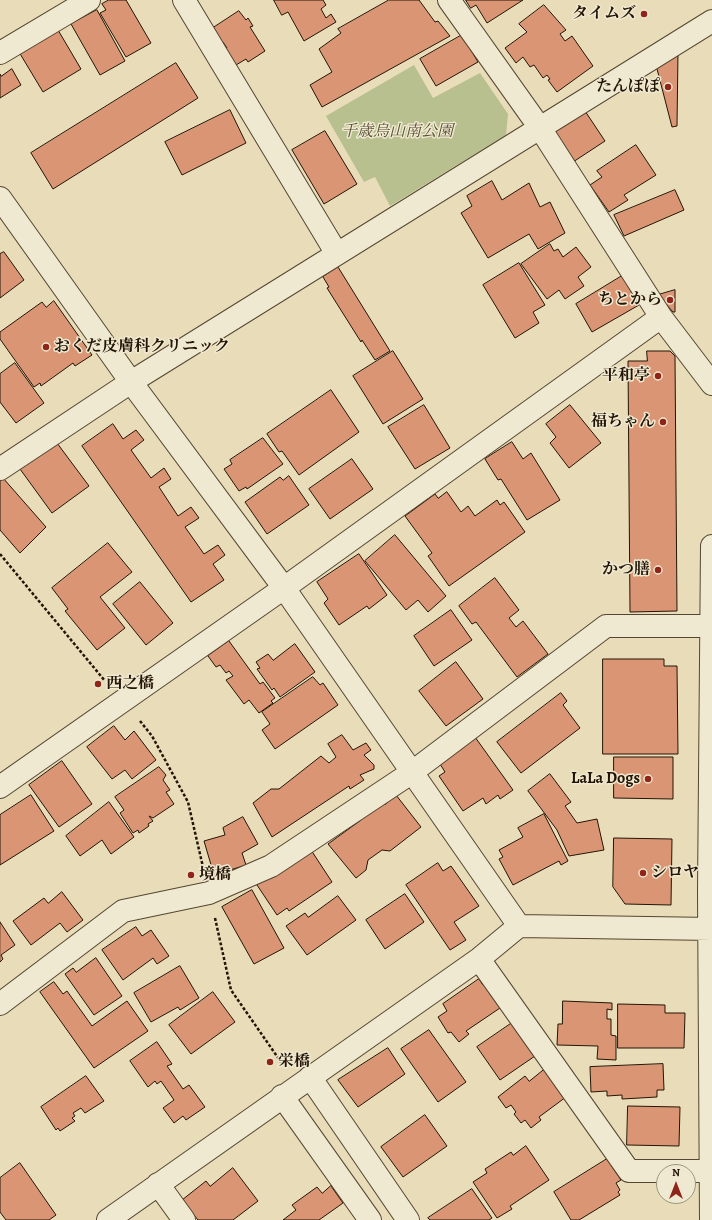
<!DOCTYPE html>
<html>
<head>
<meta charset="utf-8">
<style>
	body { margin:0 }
	#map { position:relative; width:712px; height:1220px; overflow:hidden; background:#e8ddb8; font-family:Alegreya,serif }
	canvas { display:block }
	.north { position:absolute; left:656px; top:1164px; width:40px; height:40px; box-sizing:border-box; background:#f0e9d1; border:1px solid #9e947f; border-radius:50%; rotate:0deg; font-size:11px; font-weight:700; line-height:16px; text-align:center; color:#231405 }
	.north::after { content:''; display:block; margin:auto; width:14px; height:18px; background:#8f2418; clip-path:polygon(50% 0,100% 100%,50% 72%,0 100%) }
</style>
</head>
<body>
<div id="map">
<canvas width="712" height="1220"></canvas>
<div class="north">N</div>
</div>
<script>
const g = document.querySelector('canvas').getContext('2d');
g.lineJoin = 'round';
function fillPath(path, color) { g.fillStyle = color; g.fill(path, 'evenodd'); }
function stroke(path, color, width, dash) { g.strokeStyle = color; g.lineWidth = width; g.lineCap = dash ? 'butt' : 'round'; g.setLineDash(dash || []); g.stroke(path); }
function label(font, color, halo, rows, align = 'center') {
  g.font = font + ' Alegreya,"Noto Serif JP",serif'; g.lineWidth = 3; g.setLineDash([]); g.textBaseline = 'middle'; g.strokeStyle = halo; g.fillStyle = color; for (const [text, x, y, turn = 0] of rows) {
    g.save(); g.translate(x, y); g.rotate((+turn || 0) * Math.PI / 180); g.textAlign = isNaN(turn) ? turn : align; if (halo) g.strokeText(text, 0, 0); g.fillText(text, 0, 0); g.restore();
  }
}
fillPath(new Path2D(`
	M414,65L433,98L480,73L508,114L506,135L390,206L375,177L364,182L326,116Z`), '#b7c08e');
const building = new Path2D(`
	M109,0H126L151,43L126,57L100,13L106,10L102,4Z
	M274,0H323L326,5L321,9L326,18L331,14L336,22L304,41L288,12L282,15Z
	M389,0H419L435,22L438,21L450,36L322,107L310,85L332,72L319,49L341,33L338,29Z
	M466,0H523L487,23L476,5L471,8Z
	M544,5L566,30L560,34L565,41L572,36L593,66L557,92L548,80L550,79L547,75L543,78L534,65L530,67L523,57L516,63L505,48L527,32L519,24Z
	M97,10L125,61L100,75L71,24Z
	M239,11L246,20L248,18L253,26L250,27L265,51L248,62L246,59L236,65L225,49L227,48L223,42L219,45L210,30Z
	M58,30L81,69L43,92L19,52Z
	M462,35L478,62L436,86L420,59Z
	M678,52L677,126L672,127L656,65Z
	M176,63L198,98L53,189L31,153Z
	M12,69L21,85L0,98V74L1,76Z
	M583,108L605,141L573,162L550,129Z
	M230,110L246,143L182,175L165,142Z
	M325,131L357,184L324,204L292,150Z
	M636,145L656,175L624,195L628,200L609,212L590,185L602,177L597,171Z
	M492,181L502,200L529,183L540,207L550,202L565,233L538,249L529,234L488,258L461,213L472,206L467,196Z
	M675,190L684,210L624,236L614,215Z
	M550,244L554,251L558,249L563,257L576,247L591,267L578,277L584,286L565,299L559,290L547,299L521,264Z
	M4,252L24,280L0,298V254Z
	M519,263L545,305L533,312L539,323L515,338L483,285Z
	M338,267L390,351L375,360L362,340L361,342L327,288L329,287L323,277Z
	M622,276L639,305L592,332L576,304Z
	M675,290V312H673L658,295Z
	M54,301L92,355L75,366L73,363L41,386L40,383L34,387L0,339V332L42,302L46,307Z
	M393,351L423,399L383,424L353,376Z
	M647,351H670L675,356L677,611L630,612L628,361H647Z
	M15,363L44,403L16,423L0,402V374Z
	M331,390L359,432L299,475L282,451L279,452L267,434Z
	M424,405L450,448L415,469L388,427Z
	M570,405L601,443L569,468L550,443L556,437L546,424Z
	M113,424L123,439L136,430L144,440L131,450L151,478L164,468L171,479L159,487L178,516L191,507L199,518L185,527L204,554L218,545L225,555L213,564L224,580L191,602L82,446Z
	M263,438L283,464L247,489L246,487L239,491L224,469L232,464L230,460Z
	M512,442L523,459L531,453L560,500L527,520L501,479L498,480L485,459Z
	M57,443L89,486L52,513L20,469Z
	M352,459L373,489L330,519L309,489Z
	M289,476L309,505L267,534L245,502L280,477L283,480Z
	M3,478L46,527L20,553L0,530V480Z
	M447,492L461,512L468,506L475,516L497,500L500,505L504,502L525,532L449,586L428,556L432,553L405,516L435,494L438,498Z
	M395,535L446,596L428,612L418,600L406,610L365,561Z
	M108,543L132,572L100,597L125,628L97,650L65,611L68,609L52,588Z
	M359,554L387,595L369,609L367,606L339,625L324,603L328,599L317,582Z
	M495,578L519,610L509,618L516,627L523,621L548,654L517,677L476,622L472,624L459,606Z
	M140,582L173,623L146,645L113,604Z
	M451,610L472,640L434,666L414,636Z
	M229,641L260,684L263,682L275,698L271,701L273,703L259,713L249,700L244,704L226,680L233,676L229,671L226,673L220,665L216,667L208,656Z
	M295,644L315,672L280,697L274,688L272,690L257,669L260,668L256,662L268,654L273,660Z
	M603,659H664V666H677L678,754H603Z
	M456,662L483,699L446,726L419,691Z
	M313,677L320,685L323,683L338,705L275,749L262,730L270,724L262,712Z
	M561,693L567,701L563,705L580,728L521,773L497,742Z
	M114,726L125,740L134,731L156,760L132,779L125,770L112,779L87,747Z
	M342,735L353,750L366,743L371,750L364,755L374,765V769L360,775L364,780L350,789L349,786L272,837L253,803L271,789H279L321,756L329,763L336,757L328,744Z
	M475,737L513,790L500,799L498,795L486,804L483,798L463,811L439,776L445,772L440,764Z
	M614,757H673V799L614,798Z
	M62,761L92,804L59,827L29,785Z
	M159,767L166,775L163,780L170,790L166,792L174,804L153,818L149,816L153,821L148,824L149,826L139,833L138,830L133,833L120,813L124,810L115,797Z
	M550,774L571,802L565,806L577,823L597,819L604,850L569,856L557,830L528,791Z
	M31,795L54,831L0,865V815Z
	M396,795L421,827L390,851L382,850L368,860L366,870L356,878L328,844L361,820L356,814L381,798L385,804Z
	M109,802L134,837L111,854L102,840L80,856L66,836Z
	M544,814L568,861L561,865L559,861L513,885L499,859L503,857L499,850L523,837L518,828Z
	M243,817L258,844L242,853L246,865L214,875L204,841L225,835L223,828Z
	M614,838L672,839L671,905L625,904L613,887Z
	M311,850L332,882L289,911L287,908L277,915L257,885Z
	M438,863L443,871L451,866L479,906L454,922L466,940L450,950L406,885Z
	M252,890L284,948L254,964L222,907Z
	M62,892L83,920L67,932L60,923L31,945L13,921L44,898L48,903Z
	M405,894L424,922L385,949L366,920Z
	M338,896L356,920L307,955L286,926L305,913L308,917Z
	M0,922L15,945L1,955L3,959L0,962Z
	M136,927L142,936L151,930L169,956L157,964L153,958L123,980L102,950Z
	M96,958L122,996L94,1015L65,974L73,968L76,972Z
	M180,966L199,998L180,1010L178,1007L151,1022L134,993Z
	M479,979L483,985L485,983L498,1002L500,1008L466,1031L469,1034L459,1042L451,1032L448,1033L438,1017L447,1011L443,1004Z
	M54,982L63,994L67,991L92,1026L127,1001L148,1031L94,1068L40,992Z
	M213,992L235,1022L191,1054L169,1025Z
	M563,1001L612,1003V1010L607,1009V1019H611V1035L616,1036V1060L597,1059L598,1046L557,1045L558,1024H562Z
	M618,1004L665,1005V1013H685L684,1048H618Z
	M512,1023L535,1056L500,1080L477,1047Z
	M429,1030L466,1082L438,1102L401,1049Z
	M157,1042L172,1064L167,1066L183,1089L189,1085L205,1107L186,1120L183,1116L174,1123L163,1108L174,1100L161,1081L157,1084L155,1081L148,1087L130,1061Z
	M388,1048L405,1074L358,1107L338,1080Z
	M663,1064L664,1090H657V1097L622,1099V1095L607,1096V1091L591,1092L590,1067Z
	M545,1069L566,1097L539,1117L541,1120L531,1128L525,1120L521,1123L514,1114L516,1112L511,1105L506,1108L498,1097L525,1076L529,1081Z
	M86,1076L104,1101L85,1113L81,1108L73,1113L75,1116L72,1118L75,1121L60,1131L58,1128L56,1130L41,1107Z
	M628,1106L680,1107L679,1146L627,1145Z
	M425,1115L447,1146L403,1177L381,1147Z
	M526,1146L549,1180L510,1206L512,1209L497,1218L473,1182L487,1173L485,1169L511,1152L513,1155Z
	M607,1159L621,1180L616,1183L620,1190L618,1192L620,1195L579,1220H571L554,1192Z
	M20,1163L56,1215L49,1220H6L0,1212V1178Z
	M233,1168L258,1201L233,1220H198L182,1200L206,1181L210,1186Z
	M331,1186L343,1203L319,1220H283L296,1210L292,1205L317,1187L322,1193Z
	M472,1189L492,1218L489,1220H430L428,1218Z`);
fillPath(building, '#da9674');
stroke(building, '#231405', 1);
const minor = new Path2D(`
	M184,0L337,254
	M449,0L540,128L661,317
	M0,53L89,0
	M0,198L131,382L284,588L519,926
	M0,469L131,382L712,21
	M0,787L284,588L661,317L712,384
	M479,959L629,1171H711
	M0,1004L123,911L209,893L271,866L411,773L606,626H710
	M310,1077L408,1220
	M282,1096L370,1220
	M158,1184L184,1220
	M108,1220L479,959L519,926L712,929
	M711,1220L709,891L712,546`);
stroke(minor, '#544632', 24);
stroke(new Path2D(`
	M0,554L105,681
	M140,721L152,736L188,802L203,867
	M215,918L231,990L283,1065`), '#231405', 2.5, [3, 2]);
stroke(minor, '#f0e9d1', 22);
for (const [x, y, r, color] of [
	[644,14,4,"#8f2418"],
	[668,87,4,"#8f2418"],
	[670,300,4,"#8f2418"],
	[46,347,4,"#8f2418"],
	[658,376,4,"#8f2418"],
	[663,422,4,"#8f2418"],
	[658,570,4,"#8f2418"],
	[98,684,4,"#8f2418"],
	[648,779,4,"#8f2418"],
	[643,873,4,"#8f2418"],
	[191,875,4,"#8f2418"],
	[270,1062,4,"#8f2418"]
]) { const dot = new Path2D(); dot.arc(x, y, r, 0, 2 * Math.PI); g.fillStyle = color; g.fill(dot); stroke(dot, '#f0e9d1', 1.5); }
label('bold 16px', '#231405', '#f0e9d1', [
	["タイムズ",636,14],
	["たんぽぽ",660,87],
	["ちとから",662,300],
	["おくだ皮膚科クリニック",54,347,"left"],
	["平和亭",650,376],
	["福ちゃん",655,422],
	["かつ膳",650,570],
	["西之橋",106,684,"left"],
	["LaLa Dogs",640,779],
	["シロヤ",651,873,"left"],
	["境橋",199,875,"left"],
	["栄橋",278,1062,"left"]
], 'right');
label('italic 16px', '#575035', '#f0e9d1', [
	["千歳烏山南公園",397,132]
]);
</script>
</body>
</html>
